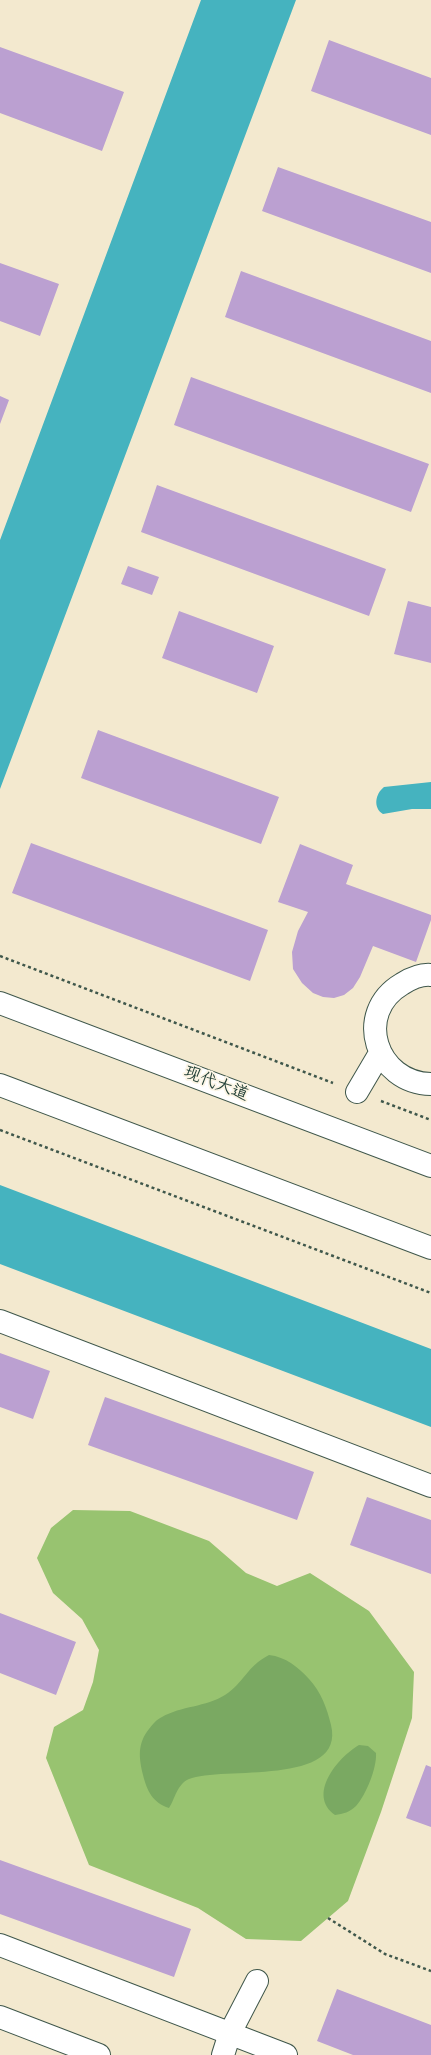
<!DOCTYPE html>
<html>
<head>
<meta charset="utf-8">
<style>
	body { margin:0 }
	canvas { display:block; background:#f3e9cf }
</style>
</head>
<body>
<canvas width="431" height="2055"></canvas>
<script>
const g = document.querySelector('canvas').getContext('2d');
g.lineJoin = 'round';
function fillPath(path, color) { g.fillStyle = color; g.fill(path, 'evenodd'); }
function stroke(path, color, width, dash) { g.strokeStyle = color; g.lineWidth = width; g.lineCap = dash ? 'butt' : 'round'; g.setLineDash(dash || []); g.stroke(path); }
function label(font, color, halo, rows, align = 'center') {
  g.font = font + ' Itim,"LXGW WenKai TC",sans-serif'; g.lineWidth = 3.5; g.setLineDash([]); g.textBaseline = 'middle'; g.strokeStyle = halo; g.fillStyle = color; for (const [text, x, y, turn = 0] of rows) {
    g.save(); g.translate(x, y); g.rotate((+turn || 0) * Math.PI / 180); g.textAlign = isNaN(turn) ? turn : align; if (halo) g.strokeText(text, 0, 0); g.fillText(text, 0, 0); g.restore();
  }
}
fillPath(new Path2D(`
	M73,1510L130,1511L209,1541L246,1573L277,1586L310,1573L369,1611L414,1672L412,1718L381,1812L348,1901L301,1941L246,1939L198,1908L89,1865L46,1758L54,1727L83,1710L93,1682L99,1650L82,1619L53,1593L37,1558L51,1528Z`), '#98c370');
fillPath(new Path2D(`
	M269,1655C286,1657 298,1667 309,1679C321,1692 327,1708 331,1725C346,1787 221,1766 189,1779C177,1784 175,1799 169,1808C153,1803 147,1791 143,1775C139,1758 137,1744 149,1729C152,1725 157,1719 162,1717C181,1706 206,1707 225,1695C244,1683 247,1666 269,1655Z
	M359,1745L368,1746L376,1753C377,1768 366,1795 356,1806C350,1812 343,1814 335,1815C307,1795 337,1758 359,1745Z`), '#7aa962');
fillPath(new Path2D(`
	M201,0H296L0,789V540Z
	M431,782V809H412L383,814C373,808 375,794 384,787Z
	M0,1185L431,1349V1427L0,1264Z`), '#45b3bf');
fillPath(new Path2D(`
	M329,40L431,78V135L311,91Z
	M0,47L124,92L102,151L0,113Z
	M278,167L431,222V273L262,211Z
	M0,263L59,284L40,336L0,321Z
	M241,271L431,341V393L225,317Z
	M191,377L429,464L411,512L174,425Z
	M0,396L9,400L0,424Z
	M157,485L386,569L369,616L141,532Z
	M128,566L159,577L152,595L121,584Z
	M408,601L431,607V663L394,654Z
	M179,611L274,646L257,693L162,658Z
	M98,730L279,797L261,844L81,778Z
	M31,843L268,930L250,981L12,893Z
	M300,844L353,865L346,884L431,915V920L416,962L373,946L360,977L353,988L344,995L334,998L323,997L313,993L302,983L293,969L292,952L298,931L308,912L278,902Z
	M0,1353L50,1371L33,1419L0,1407Z
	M105,1397L314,1472L297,1520L88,1445Z
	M367,1497L431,1520V1574L350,1545Z
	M0,1613L76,1642L56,1695L0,1673Z
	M426,1765L431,1767V1827L406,1818Z
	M0,1860L191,1929L174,1977L0,1914Z
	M337,1989L431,2025V2055H353L317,2041Z`), '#bba0d1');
const minor = new Path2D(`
	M431,975C421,974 410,979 402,984C353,1013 376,1083 431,1084
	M357,1092L380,1053
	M0,1321L431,1486
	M0,1945L286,2055
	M0,2017L99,2055
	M223,2055L230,2033L257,1981`);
const major = new Path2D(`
	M0,1003L431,1166
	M0,1085L431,1248`);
stroke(minor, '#3f574b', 24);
stroke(major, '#3f574b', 24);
stroke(new Path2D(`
	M0,956L333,1083
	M381,1101L431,1120
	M0,1130L431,1293
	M328,1918L385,1954L431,1971`), '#3f574b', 2.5, [3, 3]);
stroke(minor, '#fff', 22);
stroke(major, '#fff', 22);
label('17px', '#1f3d34', '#fcf5e5', [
	["现代大道",216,1084,21]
]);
</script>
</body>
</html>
